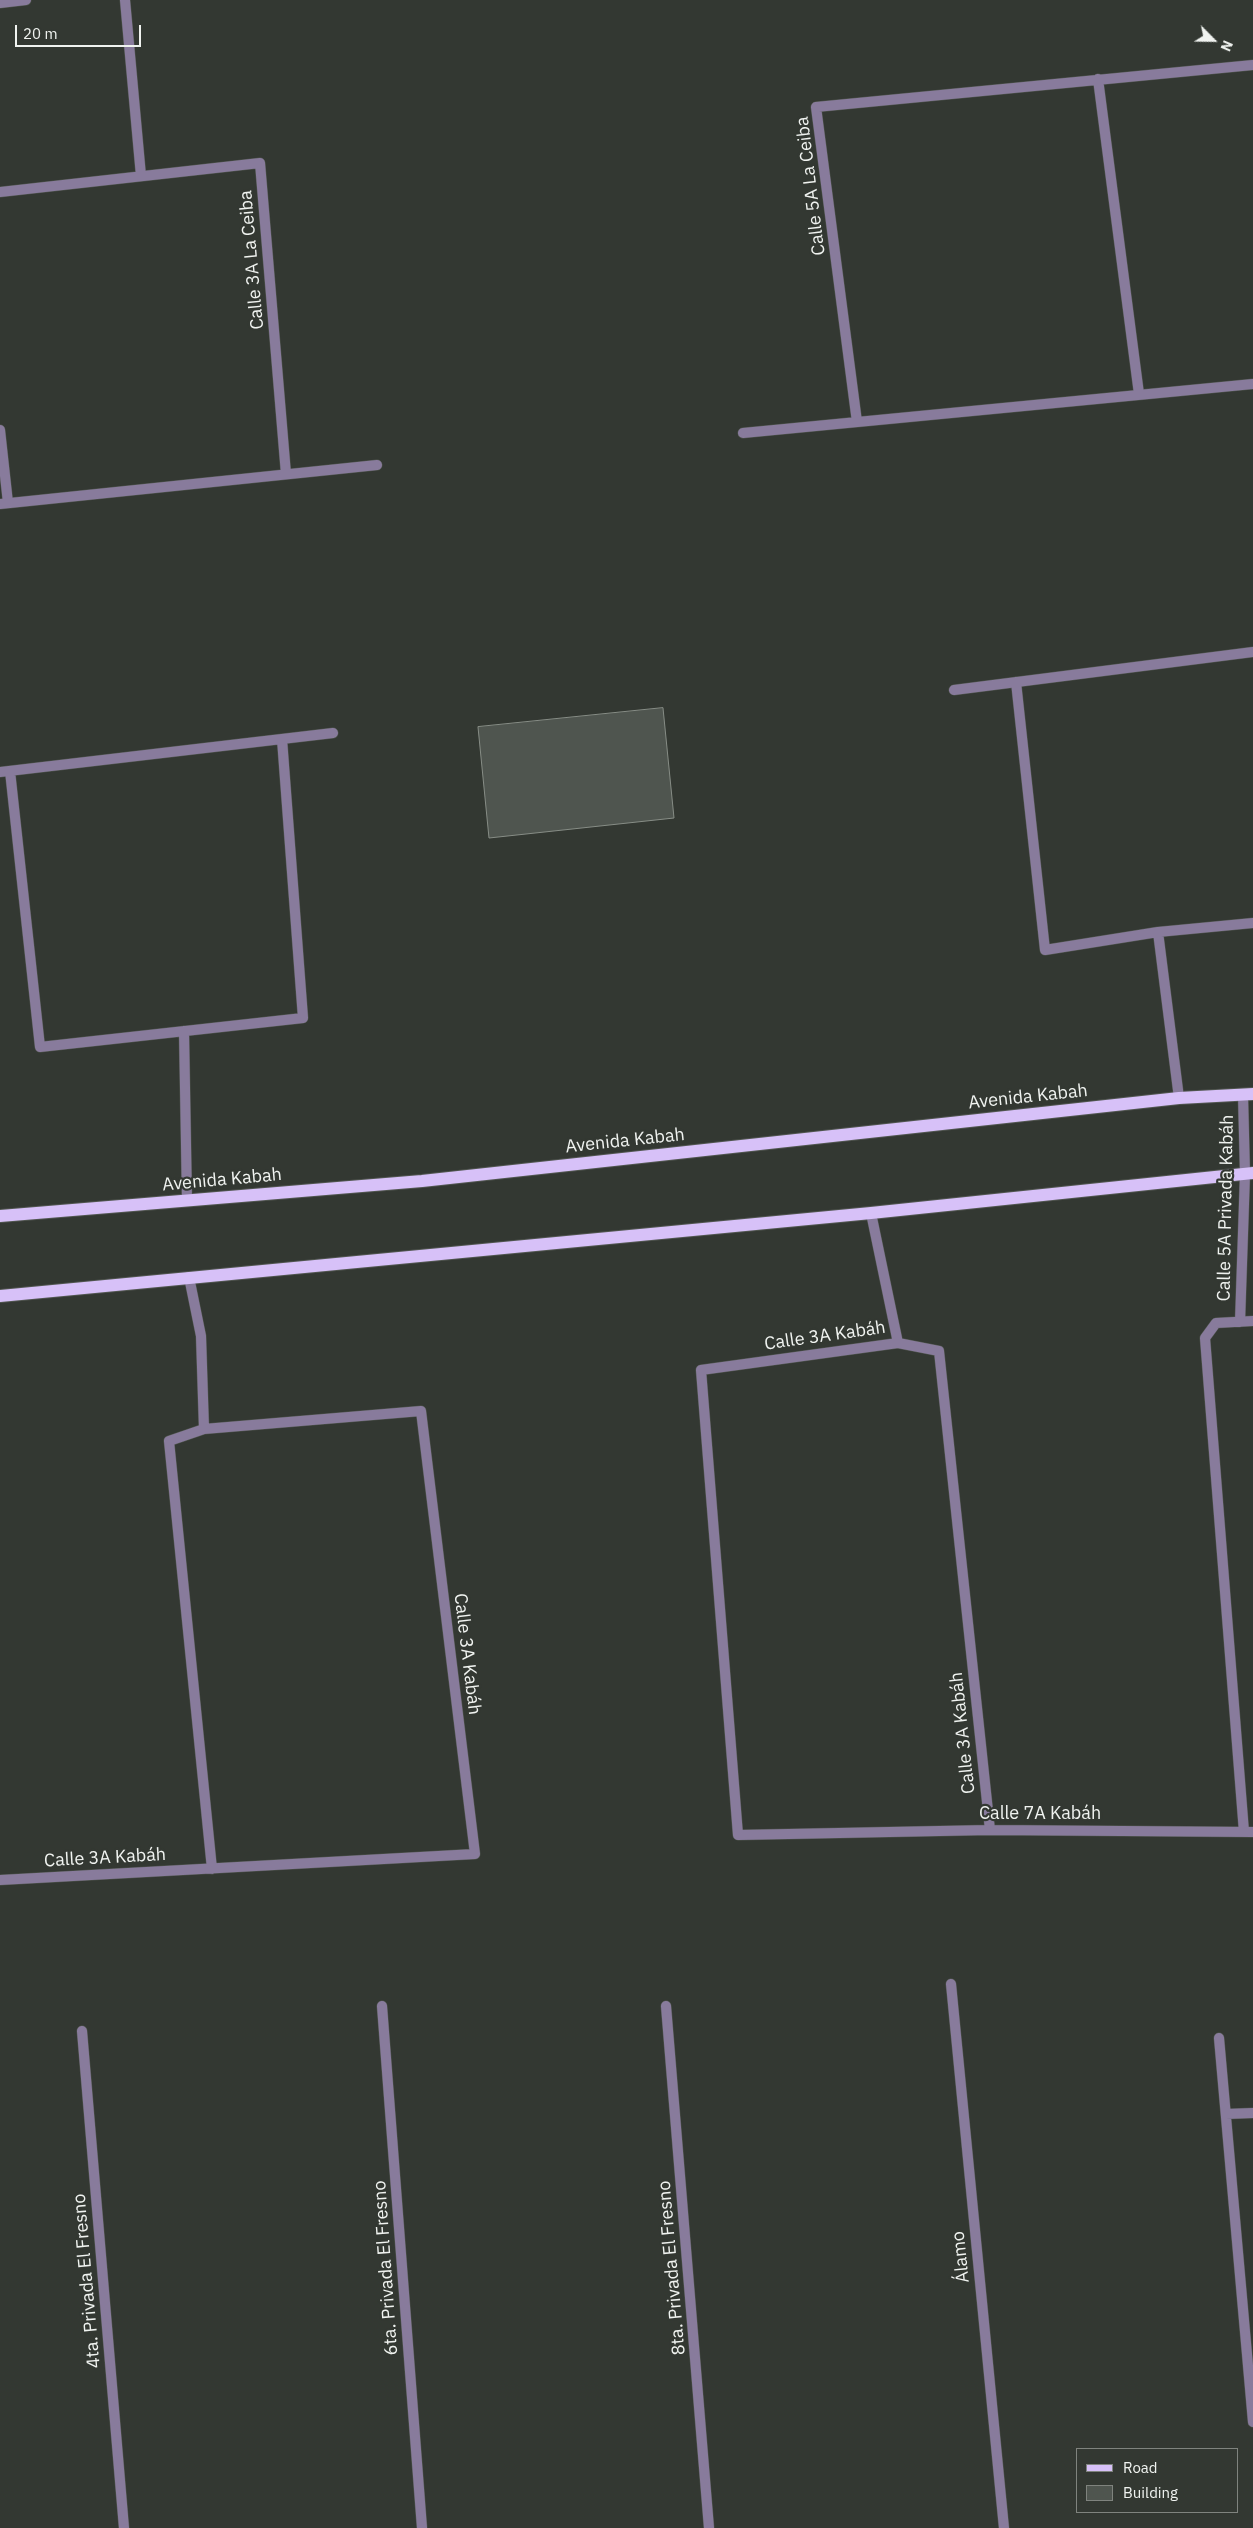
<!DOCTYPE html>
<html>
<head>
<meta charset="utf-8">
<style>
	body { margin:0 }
	#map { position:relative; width:1253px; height:2528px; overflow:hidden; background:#333832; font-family:"IBM Plex Sans",sans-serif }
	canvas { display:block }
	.legend { position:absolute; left:1076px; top:2448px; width:162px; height:65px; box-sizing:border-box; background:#333832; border:1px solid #7f837e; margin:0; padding:6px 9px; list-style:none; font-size:15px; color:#f0f3f0 }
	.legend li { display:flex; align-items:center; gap:10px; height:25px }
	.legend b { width:25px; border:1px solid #7f837e }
	.north { position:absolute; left:1188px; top:15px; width:50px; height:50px; -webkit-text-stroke:4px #333832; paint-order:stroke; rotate:113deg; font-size:14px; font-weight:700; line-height:20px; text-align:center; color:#f0f3f0 }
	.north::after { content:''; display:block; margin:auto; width:18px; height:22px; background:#f0f3f0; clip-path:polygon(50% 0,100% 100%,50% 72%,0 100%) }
	.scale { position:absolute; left:15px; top:25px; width:126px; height:22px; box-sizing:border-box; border:2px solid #f0f3f0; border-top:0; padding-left:6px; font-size:15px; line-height:18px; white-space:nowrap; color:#f0f3f0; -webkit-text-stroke:4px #333832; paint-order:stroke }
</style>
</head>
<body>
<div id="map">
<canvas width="1253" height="2528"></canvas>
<ul class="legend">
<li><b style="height:6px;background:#d7c1f8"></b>Road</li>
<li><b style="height:14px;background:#4f554f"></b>Building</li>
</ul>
<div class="north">N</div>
<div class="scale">20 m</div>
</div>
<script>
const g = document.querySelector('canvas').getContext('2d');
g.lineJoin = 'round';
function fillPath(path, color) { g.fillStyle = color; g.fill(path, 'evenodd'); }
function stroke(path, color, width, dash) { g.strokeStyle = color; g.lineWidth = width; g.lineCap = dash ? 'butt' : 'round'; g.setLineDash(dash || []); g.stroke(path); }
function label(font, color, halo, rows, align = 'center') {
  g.font = font + ' "IBM Plex Sans",sans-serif'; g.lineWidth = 4.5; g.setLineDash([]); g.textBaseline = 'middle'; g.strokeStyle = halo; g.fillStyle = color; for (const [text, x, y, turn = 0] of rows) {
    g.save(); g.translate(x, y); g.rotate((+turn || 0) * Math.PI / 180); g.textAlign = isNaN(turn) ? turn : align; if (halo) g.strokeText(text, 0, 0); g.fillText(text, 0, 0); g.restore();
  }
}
const building = new Path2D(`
	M663,708L674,818L489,838L478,727Z`);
fillPath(building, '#4f554f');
stroke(building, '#878d86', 1);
const street = new Path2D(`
	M125,0L141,176
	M0,3L26,0
	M1098,79L1139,394
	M0,192L260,163L286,474
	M857,422L816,107L1253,65
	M0,430L8,503
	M743,433L1253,384
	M0,504L377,465
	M1016,682L1045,950L1158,932L1253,923
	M954,690L1253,652
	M10,771L40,1047L303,1018L282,739
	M0,772L333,733
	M1158,932L1179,1098
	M184,1031L187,1201
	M871,1213L898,1343
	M189,1277L201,1336L204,1429
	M1240,1322L1245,1174L1243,1095
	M990,1830L939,1351L898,1343L701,1370L738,1835L990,1830L1253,1832
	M1244,1832L1205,1338L1216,1323L1253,1321
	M0,1880L475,1854L421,1411L204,1429L169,1441L212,1869
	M951,1984L1004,2528
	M382,2006L422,2528
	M666,2006L709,2528
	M82,2031L124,2528
	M1219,2038L1253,2422
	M1226,2114L1253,2113`);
const primary = new Path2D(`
	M0,1216L422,1181L1179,1098L1253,1094
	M0,1296L871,1213L1253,1173`);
stroke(street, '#515650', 11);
stroke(primary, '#515650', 14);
stroke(street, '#887b9c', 10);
stroke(primary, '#d7c1f8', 12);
label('18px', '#f0f3f0', '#333832', [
	["Calle 5A La Ceiba",811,186,-97],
	["Calle 3A La Ceiba",252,260,-95],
	["Avenida Kabah",1028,1097,-6],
	["Avenida Kabah",625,1141,-6],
	["Avenida Kabah",222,1180,-5],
	["Calle 5A Privada Kabáh",1226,1208,-89],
	["Calle 3A Kabáh",825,1336,-8],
	["Calle 3A Kabáh",467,1654,83],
	["Calle 3A Kabáh",963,1733,-96],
	["Calle 7A Kabáh",1040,1814],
	["Calle 3A Kabáh",105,1858,-3],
	["Álamo",961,2257,-96],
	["6ta. Privada El Fresno",386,2268,-94],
	["8ta. Privada El Fresno",672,2268,-95],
	["4ta. Privada El Fresno",87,2281,-95]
]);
</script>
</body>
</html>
